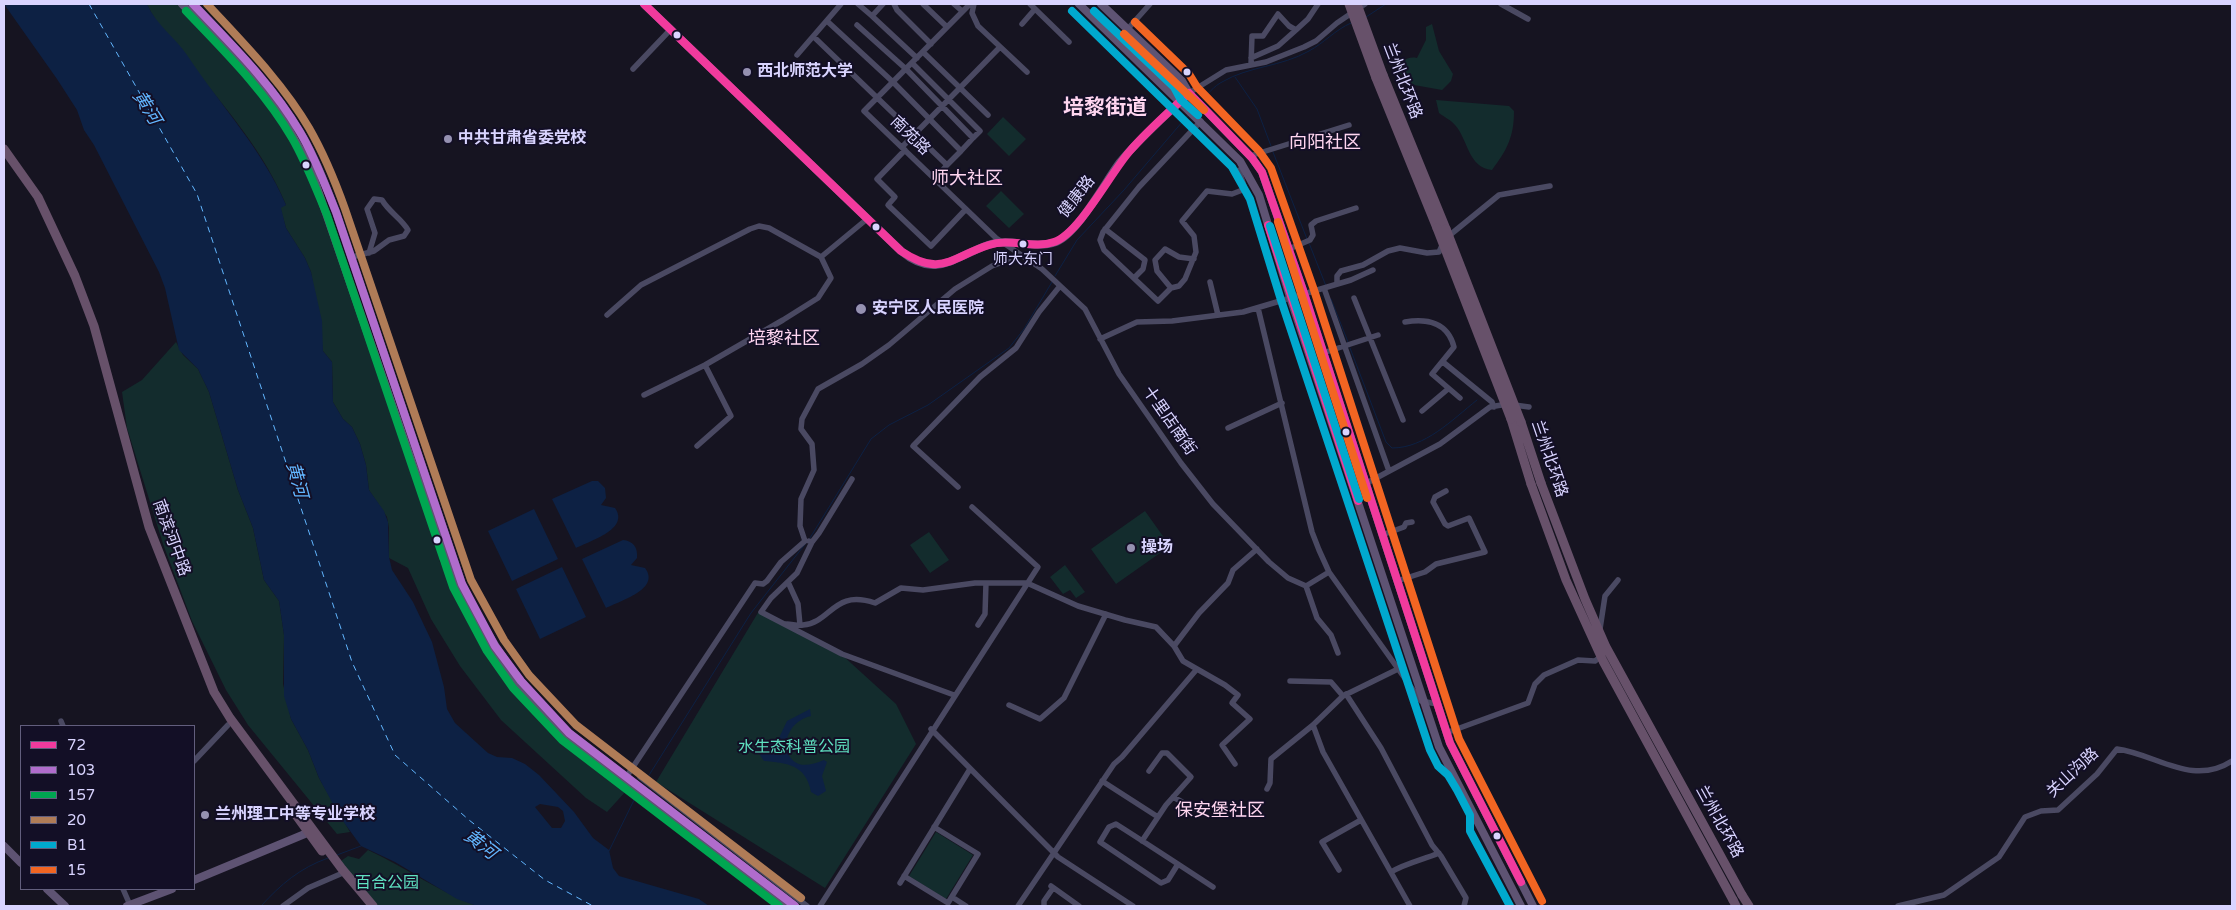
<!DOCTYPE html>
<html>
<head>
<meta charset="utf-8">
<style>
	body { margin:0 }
	#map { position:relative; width:2236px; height:910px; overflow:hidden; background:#161421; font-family:"Varela Round",sans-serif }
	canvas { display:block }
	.frame { position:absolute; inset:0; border:5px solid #d9d4ff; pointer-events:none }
	.legend { position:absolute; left:20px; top:725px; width:175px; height:165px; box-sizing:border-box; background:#130f26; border:1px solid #625e7d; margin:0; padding:6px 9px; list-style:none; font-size:15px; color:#d9d4ff }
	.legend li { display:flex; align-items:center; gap:10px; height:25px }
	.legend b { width:25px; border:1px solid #625e7d }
</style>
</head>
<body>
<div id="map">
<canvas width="2236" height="910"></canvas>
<div class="frame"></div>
<ul class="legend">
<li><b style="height:6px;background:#f13a9d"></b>72</li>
<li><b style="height:6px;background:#b06ccc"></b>103</li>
<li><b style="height:6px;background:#00a651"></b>157</li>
<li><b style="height:6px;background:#b07c57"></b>20</li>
<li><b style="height:6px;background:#00a9ce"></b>B1</li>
<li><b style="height:6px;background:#f26522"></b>15</li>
</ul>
</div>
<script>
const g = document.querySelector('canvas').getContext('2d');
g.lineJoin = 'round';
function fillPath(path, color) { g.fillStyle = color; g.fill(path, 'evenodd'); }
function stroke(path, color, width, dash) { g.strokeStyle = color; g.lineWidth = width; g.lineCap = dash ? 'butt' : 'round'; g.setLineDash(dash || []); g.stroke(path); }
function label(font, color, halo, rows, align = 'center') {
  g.font = font + ' "Varela Round","Noto Sans SC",sans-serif'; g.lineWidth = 4; g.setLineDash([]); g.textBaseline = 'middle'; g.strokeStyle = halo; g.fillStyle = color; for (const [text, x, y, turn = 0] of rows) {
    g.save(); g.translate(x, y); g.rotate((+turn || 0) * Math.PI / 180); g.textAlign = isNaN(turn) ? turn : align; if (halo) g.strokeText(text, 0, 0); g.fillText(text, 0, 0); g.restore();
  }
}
fillPath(new Path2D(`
	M147,4H182L272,103L310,167L447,563L439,560L474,635L531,711L580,754L627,790L607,812L586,798L501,720L460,666L431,619L408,568L389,558V528L387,517L369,490L366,465L360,444L352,427L343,419L333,402L332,362L323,351L311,272L305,258L286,228L280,207L286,205C265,153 227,110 192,66C177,46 157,27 147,4Z
	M1432,24L1439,51L1453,74L1451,81L1442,90L1414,85L1397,71C1401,61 1407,56 1417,58L1426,40V27Z
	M1436,100L1509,106L1514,111C1514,137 1507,150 1492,170C1468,168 1468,139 1455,125C1451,120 1444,117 1439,113Z
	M1003,117L1026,139L1009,156L987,134Z
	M1001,191L1024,214L1009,228L986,206Z
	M176,342L183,355L198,369L209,392L238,490L253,528L264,580L279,601L284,635L283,684L291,719L308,750L319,778L350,832L337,834L248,725L226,690L192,621L163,544L127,428L122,392L142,380Z
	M1145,511L1170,546L1116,584L1091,549Z
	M929,532L949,560L930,573L910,545Z
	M1065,565L1085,592L1076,598L1070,590L1063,594L1050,577Z
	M759,611L841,654L896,704L916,744L825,888L656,782Z
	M936,832L973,855L946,899L909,876Z
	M368,850C405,867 439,892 477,906H378L364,892L341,861L348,856L359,859Z`), '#132c2d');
fillPath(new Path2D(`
	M4,4H147C156,25 175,37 187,55C220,105 263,150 286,205L281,208L286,228L305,258L311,272L322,321L323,351L332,362L333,402L343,419L352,427L360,444L366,465L369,490L384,511L388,522L389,557L392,570L413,602L432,642L444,687L447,709L455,723L488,753L497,757L512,758L525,764L539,775L574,812L593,838L609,850L613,868L619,876L699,899L709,906H477L457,899L395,862L361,846L340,817L319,778L308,750L291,719L284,696V635L279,601L264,580L253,528L238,490L209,392L198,369L179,350L165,288L159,272L94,145L84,130L77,110L57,79ZM540,804L558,807L563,811L565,821L561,828H552L535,807Z
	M592,481H598L605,488L606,498L601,505L615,508C630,529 590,541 576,548L552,499Z
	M534,509L558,559L512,581L488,531Z
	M623,540C633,541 638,547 637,558L631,565L645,568C661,589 620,601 606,608L582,559Z
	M562,567L586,617L540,639L516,589Z
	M810,709L811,716C795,720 786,732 786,748C792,769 807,767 824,760L827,762L822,776L826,791L818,796L811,792C806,764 786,763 764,761L758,752L763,744L778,740L787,721Z`), '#0d2144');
stroke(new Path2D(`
	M1366,17L1386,4
	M1235,77L1257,109L1271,146
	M1202,100C1208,94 1214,86 1222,82C1249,66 1281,67 1309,51C1324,43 1335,30 1351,23
	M1273,152L1307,239
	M1309,243L1326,286
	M1055,276L1077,240L1124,190L1189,114
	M1331,299L1348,342
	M1350,348L1386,442L1392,448C1425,448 1452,420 1477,400
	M810,538L871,439L889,425L928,405L1009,348L1024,329L1052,282
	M646,780L751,613L806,543
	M609,851L636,796
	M337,855L361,846
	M261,906C281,884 300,868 328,858`), '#0d2144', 1);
stroke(new Path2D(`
	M89,4L197,194L352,662L395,755L469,820L545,880L593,906`), '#62b6ff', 1, [6, 5]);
stroke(new Path2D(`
	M858,4L872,16
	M883,4L872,16L917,58
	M894,4L897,10L931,44
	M923,4L947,27
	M954,4L962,11
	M970,4L864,111L996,238L1042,269L1085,309L1119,374L1181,463L1213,504L1269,562L1288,578L1306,586L1329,572
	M974,4L972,13L978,26L1027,72
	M1030,4L1069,42
	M1501,4L1528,19
	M827,21L893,82L961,151L973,138
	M1022,24L1035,9
	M857,25L906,69L973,138L980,131L912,63
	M814,37L947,165L961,151
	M1117,41L1150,4
	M923,52L988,115
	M797,55L841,4
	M1251,58L1278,46L1296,30
	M1251,64L1252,36H1263L1278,14L1289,26L1296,30L1308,19L1318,4
	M633,69L671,29
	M1189,93L1226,70L1266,62L1304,47L1316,41L1337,23L1365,4
	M1201,121L1139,187L1103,232L1100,240L1104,250L1158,301L1171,288L1179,286L1185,279L1196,252L1194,236L1182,221L1207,191L1232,194L1245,189L1239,170
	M902,147L1000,47
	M905,150L877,179L895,197L888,205L890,207L931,246L966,209
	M1250,156L1349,125
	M935,179L947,165
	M1105,229L1145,260L1143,269L1134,278
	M1289,249L1310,240L1313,235L1311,225L1316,221L1356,208
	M356,256L374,251L389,240L404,236L408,230C402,219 389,212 382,200L374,199L367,209L375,233L369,253
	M1210,282L1218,315
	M1337,283V276L1341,271L1363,265L1388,251L1400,248L1427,253L1439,252L1445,239L1499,195L1550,186
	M1171,288L1157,271L1155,260L1165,249L1179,257L1194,259
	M1325,291L1389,471
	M1354,298L1403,420
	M1258,308L1312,532L1319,550L1329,572L1421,701L1437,704
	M607,315L641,285L750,229L759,226L769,228L821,257L867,219
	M1405,322C1428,318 1448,323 1454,347L1432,374L1460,398
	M1100,339L1137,322L1172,321L1243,312L1351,280L1373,270
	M1323,353L1378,335
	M1443,362L1492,402L1494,407
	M644,395L705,365L783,320L818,298L831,278L821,257
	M1422,411L1448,389
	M1228,428L1282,403
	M697,446L731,416L705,365
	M1365,484L1440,444L1490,407L1507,404L1529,407
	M958,487L913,446L980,377L1016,348L1039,312L1060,286
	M1382,535L1404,527L1406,523L1412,522
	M809,541L812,542L819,533L852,479
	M812,542L797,573L771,598L761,612L842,654L954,695
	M1397,581L1425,572L1436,564L1485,552L1469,518L1448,526L1445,524L1433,502L1435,497L1446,491
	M788,582L798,604L800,625
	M1306,586L1317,618L1331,635L1338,653
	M787,624C792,624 798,626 803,625C832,622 833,589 875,603L901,588L923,590L975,583H1027L1078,606L1125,620L1156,627L1174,646L1183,661L1225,685L1238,695L1232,703L1250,719L1222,745L1235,764
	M978,625L985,614L986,583
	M1600,629L1605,596L1618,580
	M1174,646L1199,613L1228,583L1233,570L1257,549
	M1290,681L1331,682L1343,696
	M1346,694L1381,748L1432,845L1441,856L1466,898L1464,906
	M1009,705L1040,719L1064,698L1106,614
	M61,721L63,726
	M1313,725L1323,752L1410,906
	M931,729L1058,857L1133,906
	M1446,733L1528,703L1535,684L1544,675L1578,660L1595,661L1599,658L1600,653
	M194,761L228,725
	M640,777L807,906
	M625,779L755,583L763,584L767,581L781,562L805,541L800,526L801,499L814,470L812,444L801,429L802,419L818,389L862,364L889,345L955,289L992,266L1022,255
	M1102,781L1158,817
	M1267,789L1270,783L1271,759L1313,725L1343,696L1398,669
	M1173,797L1195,809
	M1142,841L1166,805L1191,777L1167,753H1162L1149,771
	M1178,864L1168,880L1161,883L1100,842L1109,827L1116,824C1149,845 1181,866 1213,887
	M1339,870L1322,842L1361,820
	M1391,872C1406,863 1422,860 1439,853
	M904,876L948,903L978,854L934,827
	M900,883L970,769
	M1051,886L1079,906
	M123,889L130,905
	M952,897L966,906
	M283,906L308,888L345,872
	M820,906L1038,567L972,507
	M1018,906L1114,764L1122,757L1197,669
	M1044,906V901L1053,888
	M1898,906L1944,895L1999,857L2025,817L2041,811L2058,810L2097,774L2117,749C2156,754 2192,787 2232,761`), '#4a4962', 5.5);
stroke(new Path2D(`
	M182,4C213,36 246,68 273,104C287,124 298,146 310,167L447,563C478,641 509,688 573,744L784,906
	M193,4C228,41 265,78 293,121C312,149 324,181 336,212L462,584C490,645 520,686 569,733L795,906
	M644,4L901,251C935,280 954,257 988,245C1010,237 1034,250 1056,242C1078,233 1105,182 1120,162C1139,139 1163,118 1184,98
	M1079,4L1240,161L1259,195L1290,297L1439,747L1521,906
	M1101,4L1182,81L1189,93L1252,158L1262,172L1304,293L1450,743L1533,906
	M4,846L21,863
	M194,880L312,831
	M47,889L65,906
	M127,906L172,889`), '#5e5373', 8);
stroke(new Path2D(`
	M1383,75L1446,229
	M1376,78L1437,228
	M4,149L38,197L75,276L94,326L149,527L214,692L230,718L342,869L373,906
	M1511,419L1531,484
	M1521,422L1541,483
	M296,815L322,851
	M1742,895L1749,906
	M1733,900L1736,906`), '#67516a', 9);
stroke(new Path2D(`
	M1349,4L1376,78
	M1357,4L1383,75
	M1437,228L1511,419
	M1446,229L1521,422
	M1541,483L1585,599L1606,647L1742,895
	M1531,484L1566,580L1603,661L1733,900`), '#67516a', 9);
stroke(new Path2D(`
	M644,4L901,251C941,278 951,257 989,245C1010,238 1033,249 1054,242C1079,234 1110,174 1129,152C1147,131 1169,112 1189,93L1252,158L1262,172L1304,293L1450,743L1521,882
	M1268,225L1358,501`), '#f13a9d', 8);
stroke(new Path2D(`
	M193,4C231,44 272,84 300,132C315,157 325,185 336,212L462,584L495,646L521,681L569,733L795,906`), '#b06ccc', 8);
stroke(new Path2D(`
	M186,11C224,51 264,90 292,138C306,162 316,189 327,215L453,587L487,651L513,688L562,740L779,906`), '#00a651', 8);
stroke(new Path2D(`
	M207,4C243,43 282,82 309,128C324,154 335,181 345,209L471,580L504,640L529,675L576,725L801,898`), '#b07c57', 8);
stroke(new Path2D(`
	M1072,11L1232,167L1250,199L1281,300L1430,750L1438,766L1448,775L1457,790L1470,815V831L1510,906
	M1094,11L1174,87L1181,100L1198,115
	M1270,226L1359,499`), '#00a9ce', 8);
stroke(new Path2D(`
	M1135,22L1189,74L1197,87L1259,151L1271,168L1314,290L1459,739L1542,901
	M1124,34L1204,110
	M1278,222L1367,498`), '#f26522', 8);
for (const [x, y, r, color] of [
	[677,35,4.5,"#d9d4ff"],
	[747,72,5,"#9591b1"],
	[1187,72,4.5,"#d9d4ff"],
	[448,139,5,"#9591b1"],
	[306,165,4.5,"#d9d4ff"],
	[876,227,4.5,"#d9d4ff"],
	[1023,244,4.5,"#d9d4ff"],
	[861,309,6,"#9591b1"],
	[1346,432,4.5,"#d9d4ff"],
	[437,540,4.5,"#d9d4ff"],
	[1131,548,5,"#9591b1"],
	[205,815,5,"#9591b1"],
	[1497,836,4.5,"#d9d4ff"]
]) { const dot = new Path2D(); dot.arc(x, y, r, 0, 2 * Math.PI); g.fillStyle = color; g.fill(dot); stroke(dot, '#130f26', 2); }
label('15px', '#d9d4ff', '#130f26', [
	["师大东门",1023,260]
]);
label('bold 16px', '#d9d4ff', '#130f26', [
	["西北师范大学",757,72],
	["中共甘肃省委党校",458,139],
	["安宁区人民医院",872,309],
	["操场",1141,548],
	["兰州理工中等专业学校",215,815]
], 'left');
label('16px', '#d9d4ff', '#130f26', [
	["兰州北环路",1402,81,69],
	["南苑路",910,136,44],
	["健康路",1077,197,-52],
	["十里店南街",1169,421,55],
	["兰州北环路",1549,459,71],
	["南滨河中路",171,538,70],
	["关山沟路",2073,773,-43],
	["兰州北环路",1719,822,61]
]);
label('16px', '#5fe0c0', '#130f26', [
	["水生态科普公园",794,748],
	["百合公园",387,884]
]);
label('italic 18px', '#62b6ff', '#130f26', [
	["黄河",146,108,58],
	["黄河",296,480,75],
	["黄河",480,845,38]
]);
label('18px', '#ffd6f0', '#130f26', [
	["向阳社区",1325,143],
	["师大社区",967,179],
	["培黎社区",784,339],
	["保安堡社区",1220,811]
]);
label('bold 21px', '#ffd6f0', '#130f26', [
	["培黎街道",1105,108]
]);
</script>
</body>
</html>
